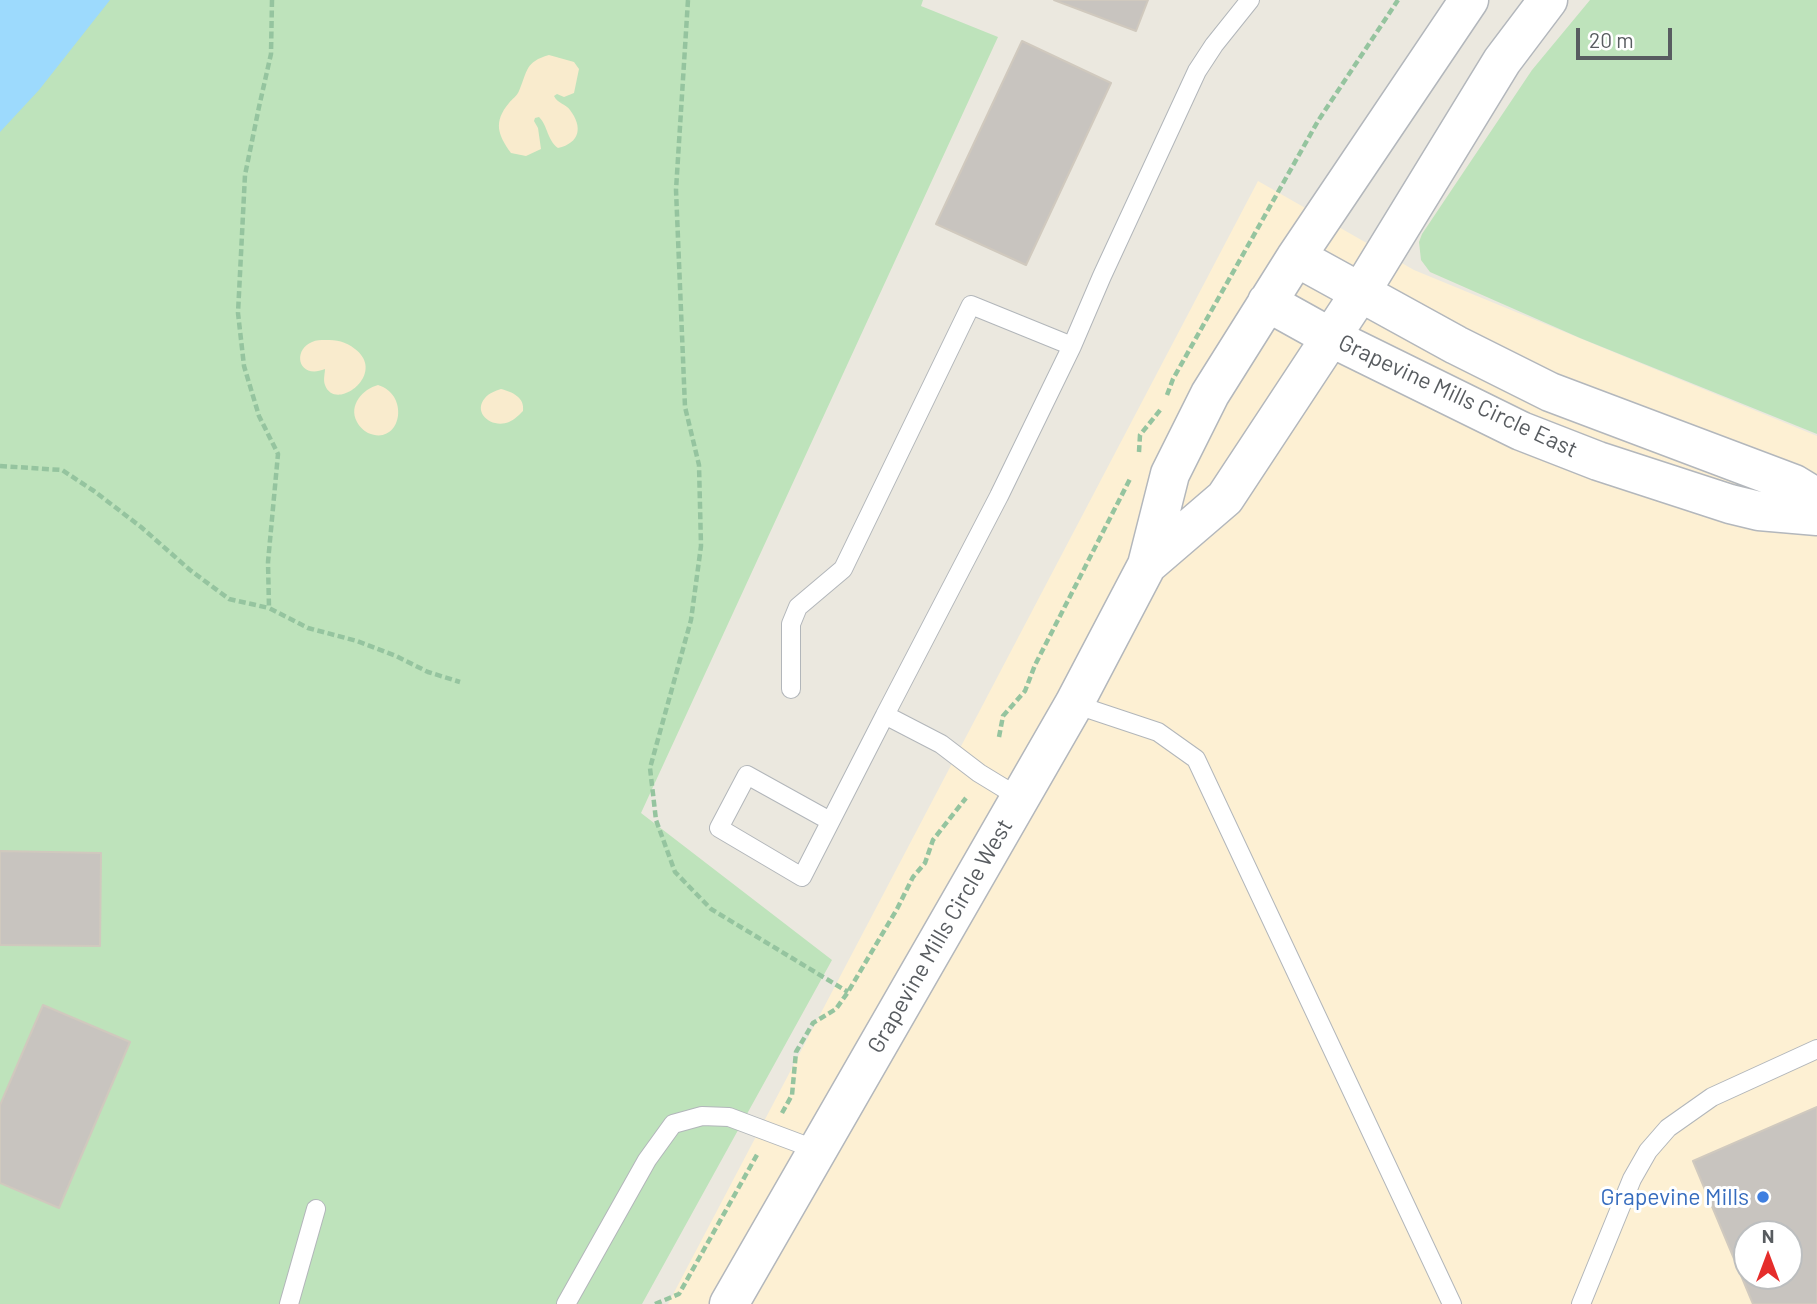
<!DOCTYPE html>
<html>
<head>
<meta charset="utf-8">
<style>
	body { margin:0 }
	#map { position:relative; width:1817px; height:1304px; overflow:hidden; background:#ebe8df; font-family:Barlow,sans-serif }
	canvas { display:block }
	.north { position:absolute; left:1733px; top:1220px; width:70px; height:70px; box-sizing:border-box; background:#fff; border:2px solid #bcbebf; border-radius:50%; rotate:0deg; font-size:19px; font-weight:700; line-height:28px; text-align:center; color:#585c60 }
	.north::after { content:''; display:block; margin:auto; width:24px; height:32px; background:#e52d2b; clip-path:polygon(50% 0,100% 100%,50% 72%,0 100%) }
	.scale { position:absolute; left:1576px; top:28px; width:96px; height:32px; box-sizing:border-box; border:4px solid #585c60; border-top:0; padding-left:9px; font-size:21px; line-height:24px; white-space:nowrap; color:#585c60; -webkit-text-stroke:5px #fff; paint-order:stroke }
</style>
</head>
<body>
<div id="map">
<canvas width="1817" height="1304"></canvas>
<div class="north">N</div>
<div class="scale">20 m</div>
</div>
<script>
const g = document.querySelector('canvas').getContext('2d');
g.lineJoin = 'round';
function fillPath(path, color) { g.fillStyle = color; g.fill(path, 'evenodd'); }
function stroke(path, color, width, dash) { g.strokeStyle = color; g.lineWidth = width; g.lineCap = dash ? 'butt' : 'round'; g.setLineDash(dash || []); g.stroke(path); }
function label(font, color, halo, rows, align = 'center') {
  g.font = font + ' Barlow,sans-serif'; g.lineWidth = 6; g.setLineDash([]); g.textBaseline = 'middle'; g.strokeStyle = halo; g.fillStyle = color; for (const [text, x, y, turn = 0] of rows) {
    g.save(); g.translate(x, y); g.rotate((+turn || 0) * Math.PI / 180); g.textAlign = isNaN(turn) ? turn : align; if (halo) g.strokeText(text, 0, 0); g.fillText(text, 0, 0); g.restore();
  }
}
fillPath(new Path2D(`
	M1258,181L1414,270L1817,436V1304H668ZM1747,1234H1789V1276H1747Z`), '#fdf0d3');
fillPath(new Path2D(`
	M0,0H923L921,6L998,37L641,813L832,960L642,1304H0Z
	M1590,0H1817V434L1580,338L1430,272L1421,260L1419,242L1422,234L1532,70Z`), '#bee3bb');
fillPath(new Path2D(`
	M549,55L574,62L579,69L574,93L564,97L557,94L554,96C558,104 566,104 570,110C583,127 580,143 558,148C547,140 548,126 539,117L535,118L534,121L538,128L541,149L526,156L511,153C498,135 493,122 509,103C512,99 517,96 519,91C528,70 525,62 549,55Z
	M325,340C337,340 345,341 355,349C388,374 335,413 325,385C323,380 325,373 325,369C298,380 292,350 312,342C316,340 321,340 325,340Z
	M378,385C411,395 401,447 368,433C364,431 359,426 357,422C348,405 363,389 378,385Z
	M501,389C512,392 525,397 523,411C519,415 514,420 509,422C492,429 472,413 485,398C489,393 495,391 501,389Z`), '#f9ebcd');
fillPath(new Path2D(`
	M0,0H110L39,90L0,132Z`), '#9ddafd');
const building = new Path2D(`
	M1054,0H1148L1136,31Z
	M1022,41L1111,83L1026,265L936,224Z
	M0,851L101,853L100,946L0,945Z
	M43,1005L130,1042L59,1208L0,1183V1105Z
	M1817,1107V1304H1753L1693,1161ZM1747,1234H1789V1276H1747Z`);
fillPath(building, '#c8c4bf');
stroke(building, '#d0c9be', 2);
const lane = new Path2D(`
	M1072,346L1102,276L1197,71L1214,45L1250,0
	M791,689V624L798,607L843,569L971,305L1072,346L999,496L885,715
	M1074,704L1158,732L1196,759L1452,1304
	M830,821L747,775L719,828L802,877L885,715L941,744L979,773L1020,798
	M289,1304L316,1209
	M566,1304L647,1160L673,1124L702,1116L729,1117L817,1150
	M1581,1304L1632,1179L1648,1151L1668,1128L1712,1097L1817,1049`);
const secondary = new Path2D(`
	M1296,257L1456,345L1550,392L1794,484L1817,498
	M1267,302L1330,337L1521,431L1598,461L1730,504L1759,511L1817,516
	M1147,565L1225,498L1360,293L1502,61L1548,0
	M729,1304L1074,704L1147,565L1170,474L1210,394L1296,257L1469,0`);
stroke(lane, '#b2b6ba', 20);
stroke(secondary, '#b3b7bc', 41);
stroke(new Path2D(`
	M272,0L271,54L259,107L245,175L238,313L244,366L259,416L278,454L268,562L269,608L308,628L357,641L396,656L428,672L460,682
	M688,0L676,190L685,407L699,465L701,546L691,620L650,768L656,820L675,872L711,909L848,992
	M1167,395L1173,379L1318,121L1398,0
	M1139,452L1140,435L1161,409
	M0,466L62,470L94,491L141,527L190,570L229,599L269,608
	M999,737L1003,716L1025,691L1035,665L1131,477
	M782,1113L792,1095L796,1052L813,1023L836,1009L848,992L897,909L913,877L925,863L933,840L966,798
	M655,1304L679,1294L758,1153`), '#95c49f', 4.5, [7, 3.5]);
stroke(lane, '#fff', 18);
stroke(secondary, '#fff', 38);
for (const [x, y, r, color] of [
	[1763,1197,7,"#3f7fe0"]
]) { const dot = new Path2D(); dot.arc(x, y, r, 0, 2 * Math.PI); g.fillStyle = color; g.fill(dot); stroke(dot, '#fff', 2.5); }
label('23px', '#585c60', '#fff', [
	["Grapevine Mills Circle East",1458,396,25],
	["Grapevine Mills Circle West",940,936,-60]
]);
label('23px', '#366cbe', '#fff', [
	["Grapevine Mills",1749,1197]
], 'right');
</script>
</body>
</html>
